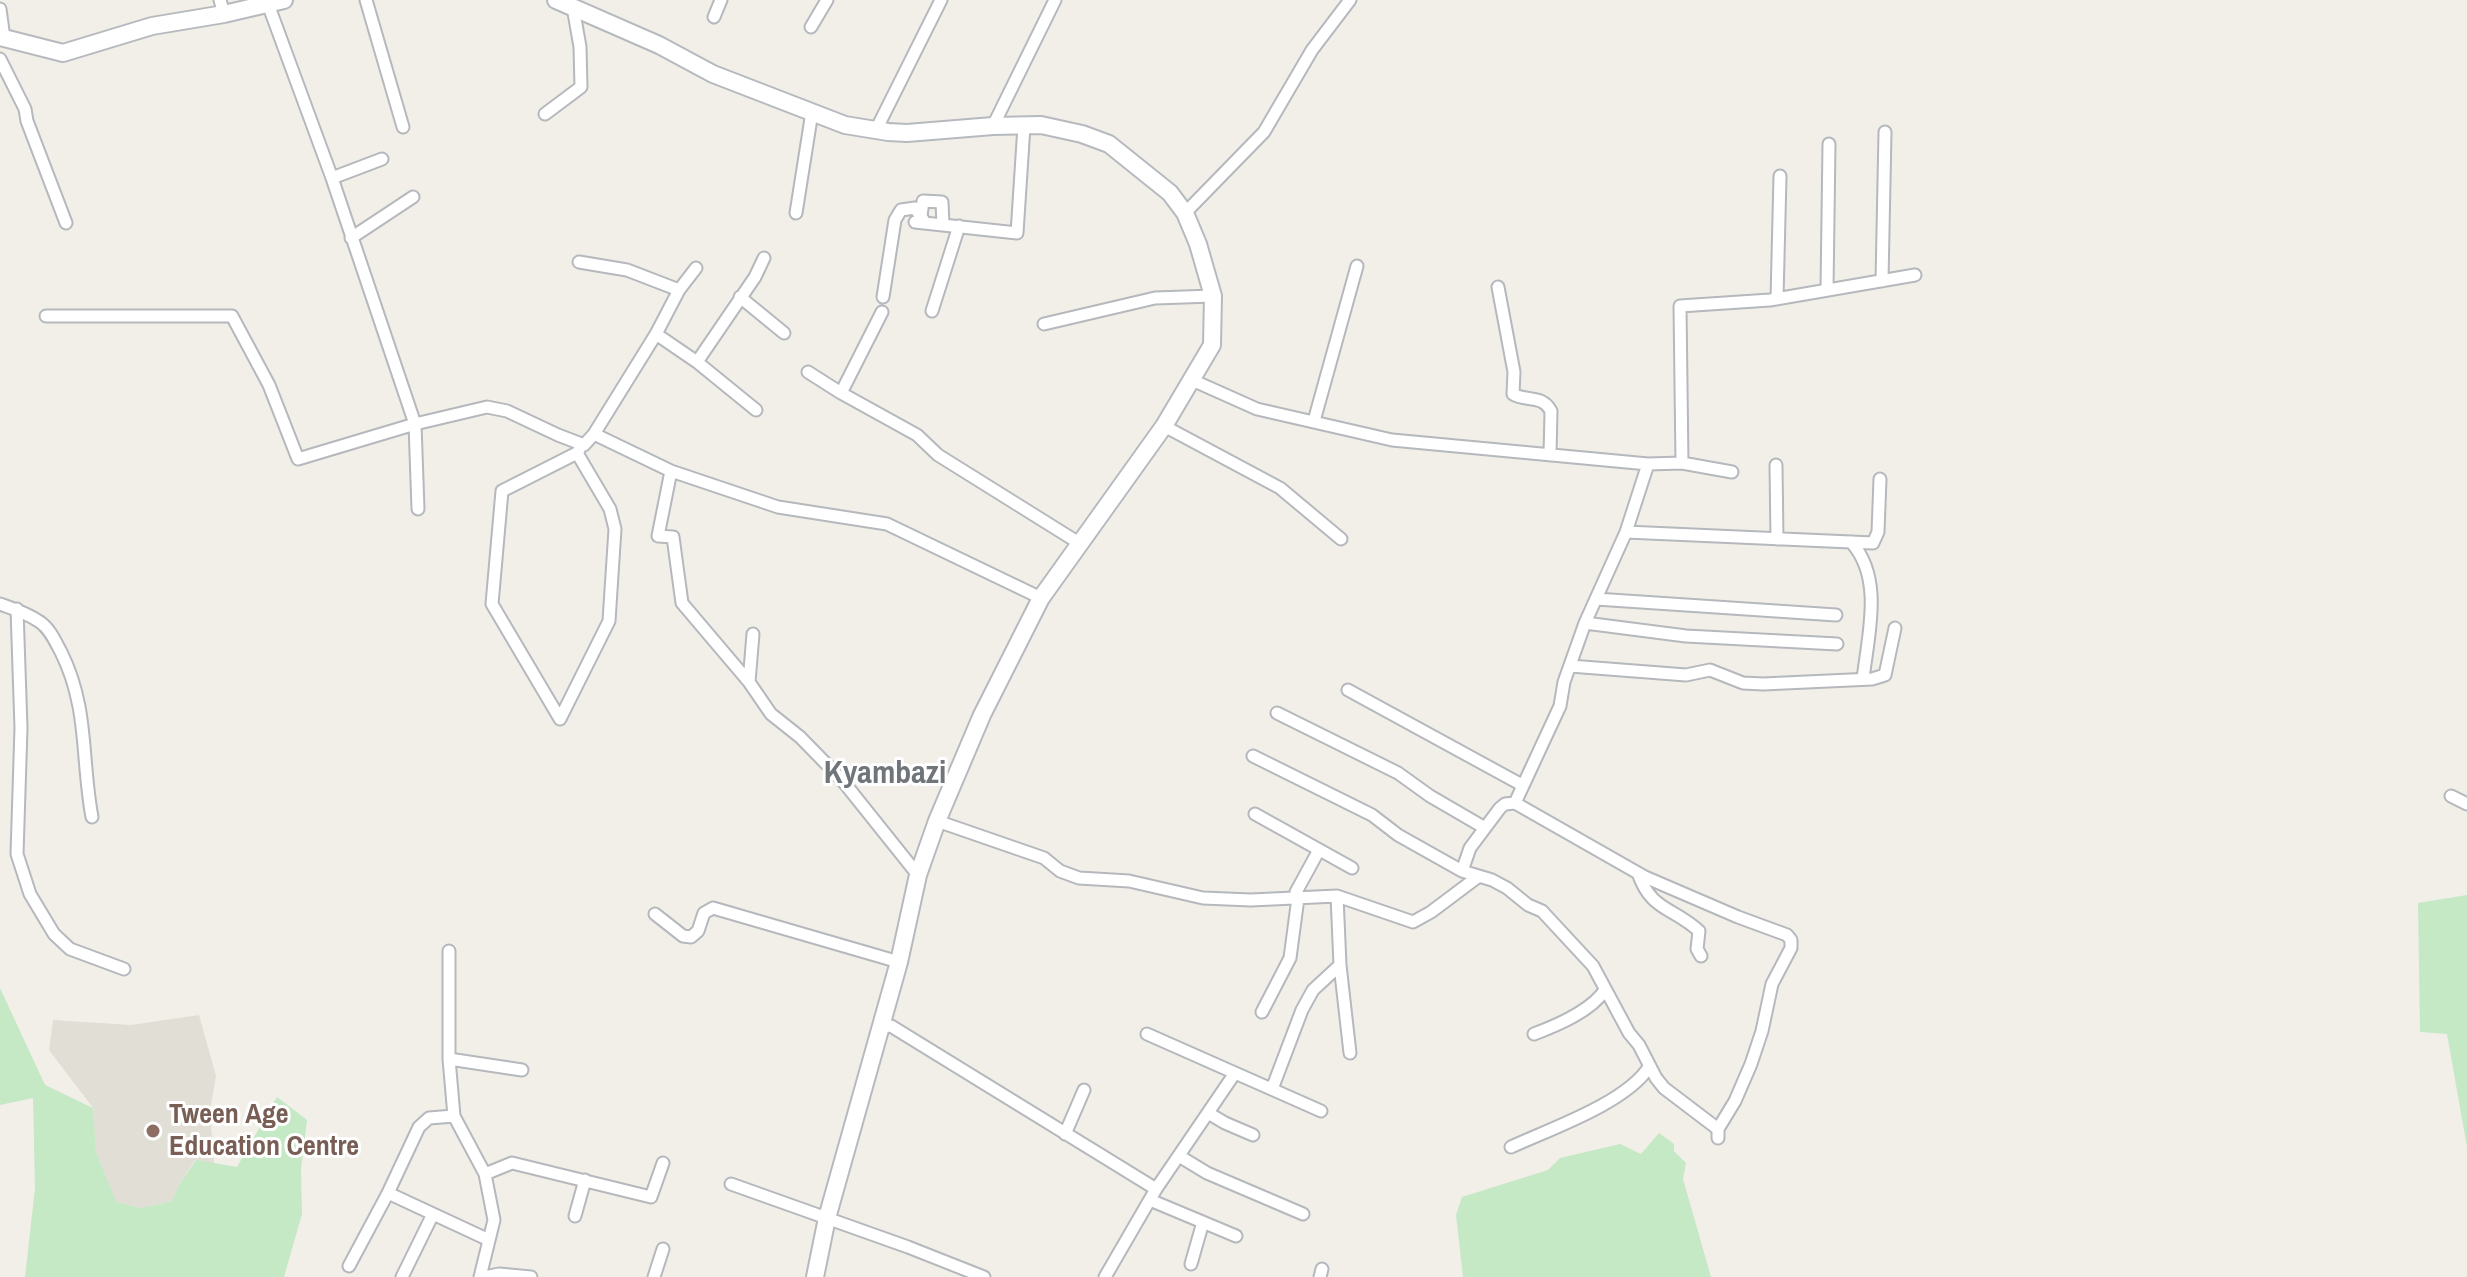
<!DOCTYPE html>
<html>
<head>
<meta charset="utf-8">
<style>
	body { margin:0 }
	canvas { display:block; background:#f1efe8 }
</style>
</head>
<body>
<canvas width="2467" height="1277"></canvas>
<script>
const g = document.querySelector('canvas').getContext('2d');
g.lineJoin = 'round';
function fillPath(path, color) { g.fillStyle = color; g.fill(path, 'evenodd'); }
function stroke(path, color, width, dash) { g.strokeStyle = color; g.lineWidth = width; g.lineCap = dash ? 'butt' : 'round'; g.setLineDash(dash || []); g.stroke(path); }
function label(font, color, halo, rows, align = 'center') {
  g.font = font + ' "Archivo Narrow",sans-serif'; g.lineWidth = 6; g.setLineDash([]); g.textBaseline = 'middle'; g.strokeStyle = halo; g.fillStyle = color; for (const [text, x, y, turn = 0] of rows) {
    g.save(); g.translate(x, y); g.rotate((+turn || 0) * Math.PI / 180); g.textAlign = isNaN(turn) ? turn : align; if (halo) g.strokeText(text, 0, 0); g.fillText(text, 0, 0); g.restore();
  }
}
fillPath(new Path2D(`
	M199,1015L216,1076L210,1110L214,1164L195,1160L179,1185L172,1201L141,1208L115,1202L96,1152L93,1108L49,1050L53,1020L131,1025Z`), '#e1ded6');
fillPath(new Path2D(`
	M2467,895V1147L2447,1034L2420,1032L2418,903Z
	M0,988L45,1085L93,1108L96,1152L116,1202L141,1208L172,1201L179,1185L196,1160L237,1167L277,1097L307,1120L301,1169L302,1214L284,1277H25L35,1188L33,1098L0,1105Z
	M1659,1133L1674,1144V1151L1686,1163L1683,1179L1711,1277H1463L1456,1215L1462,1197L1548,1170L1560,1158L1620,1144L1641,1154Z`), '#c5e8c5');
const street = new Path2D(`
	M220,0L224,14
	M366,0L403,127
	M268,4L332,178L415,424L418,509
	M0,9L4,38
	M714,17L721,0
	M811,27L827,0
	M0,59L25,109L27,121L66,223
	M545,114L581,87L580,47L573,7
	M993,126L1055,0
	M876,130L941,0
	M332,178L382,159
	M796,213L812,112
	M1185,213L1264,132L1312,50L1350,0
	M915,222L1017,233L1024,126
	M351,238L413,197
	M579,262L627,270L679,290
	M1882,281L1885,132
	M1498,287L1514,372L1513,394C1526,402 1542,394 1551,411L1550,455
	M1827,290L1829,144
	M740,297L784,333
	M883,297L895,220L901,210L915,208L925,223L921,216L923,201L942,202L943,225
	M1777,299L1780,176
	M932,311L959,226
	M46,316H232L269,385L298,459L415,424L487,407L507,411L558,435L584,445L594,434L656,334L679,290L696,268
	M1044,324L1155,298L1213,296
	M656,334L697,362L756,410
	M697,362L755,277L764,258
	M808,372L841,393L917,435L938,455L1079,543
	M1192,380L1257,409L1392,440L1648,464L1682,463L1732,472
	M841,393L882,312
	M1314,421L1357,266
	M1164,426L1280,488L1341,539
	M594,434L671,471L778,507L887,524L1041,598
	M1682,463L1680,306L1770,300L1915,275
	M1776,465L1777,539
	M671,471L658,536L673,537L682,603L749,682L771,714L800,737L842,780L918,875
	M1626,532L1873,543L1878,532L1880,479
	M1851,542C1884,578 1868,635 1863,679
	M1596,599L1836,615
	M0,604C14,609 27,613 40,622C50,629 55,641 61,652C89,708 81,759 92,817
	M17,609L21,728L17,854L30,894L54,934L70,949L124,969
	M1585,623L1686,636L1837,644
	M1570,666L1686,675L1710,670L1743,683L1763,684L1872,679L1885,675L1895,628
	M749,682L753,634
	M1348,690L1522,785
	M1277,713L1398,773L1430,796L1485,828
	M560,719L492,604L502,491L577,453
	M560,719L609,621L615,529L610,509L577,453L579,450
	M1253,756L1372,815L1398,835L1462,871L1492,880L1507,888L1528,905L1542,911L1593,966L1629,1033L1639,1045L1656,1078L1664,1088L1718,1129
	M2451,796L2467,804
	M1515,803L1560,706L1564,682L1585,623L1626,532L1648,464
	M1255,814L1352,868
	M937,821L1044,858L1060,871L1079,878L1129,881L1203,898L1251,900L1337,896L1413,922L1431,912L1479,876
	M1462,871L1470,848L1500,808L1505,804L1515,803L1645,877L1738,917L1787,935L1791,940V948L1772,984L1762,1031L1751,1064L1735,1101L1718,1129V1138
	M1638,873C1651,911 1673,907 1699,931L1697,949L1701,956
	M1337,896L1340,965L1350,1053
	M655,914L683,936L691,937L698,931L704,913L713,908L899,962
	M449,951V1059L454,1116L485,1174L494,1220L480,1277
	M1262,1012L1290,958L1298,898L1296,892L1319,850
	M881,1027L891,1026L1156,1189
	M1147,1034L1321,1111
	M1534,1034C1558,1025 1591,1011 1605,990
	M449,1059L522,1070
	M1272,1089L1302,1010L1313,990L1340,965
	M1208,1113L1225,1123L1253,1135
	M1065,1134L1084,1090
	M1511,1147C1550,1129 1626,1103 1649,1067
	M1179,1156L1207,1173L1303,1214
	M485,1174L512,1163L651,1197L663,1163
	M731,1184L908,1247L984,1277
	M388,1193L489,1240
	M1150,1200L1236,1236
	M575,1216L585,1180
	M1191,1264L1203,1222
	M349,1266L388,1193L419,1127L429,1118L454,1116
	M402,1277L433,1214
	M485,1277L499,1274L531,1277
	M654,1277L663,1249
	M1105,1277L1156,1189L1235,1073
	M1320,1277L1322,1269`);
const secondary = new Path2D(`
	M556,0L659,45L713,74L845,125L888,132L907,133L993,126L1041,125L1082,134L1109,144L1170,193L1185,213L1198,244L1213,296L1212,345L1164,426L1041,598L982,715L937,821L918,875L899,962L827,1218L815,1277
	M0,37L63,53L152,26L224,14L284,0`);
stroke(street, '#b5b8bc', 15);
stroke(secondary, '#b6babf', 20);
stroke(street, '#fff', 11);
stroke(secondary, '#fff', 16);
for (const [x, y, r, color] of [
	[153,1131,8,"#8d6e63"]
]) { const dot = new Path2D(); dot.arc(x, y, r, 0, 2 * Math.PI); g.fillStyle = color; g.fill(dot); stroke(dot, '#fff', 3); }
label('bold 28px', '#785e54', '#fff', [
	["Tween Age",169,1115],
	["Education Centre",169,1147]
], 'left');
label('bold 32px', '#70757a', '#fff', [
	["Kyambazi",885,774]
]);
</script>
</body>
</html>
